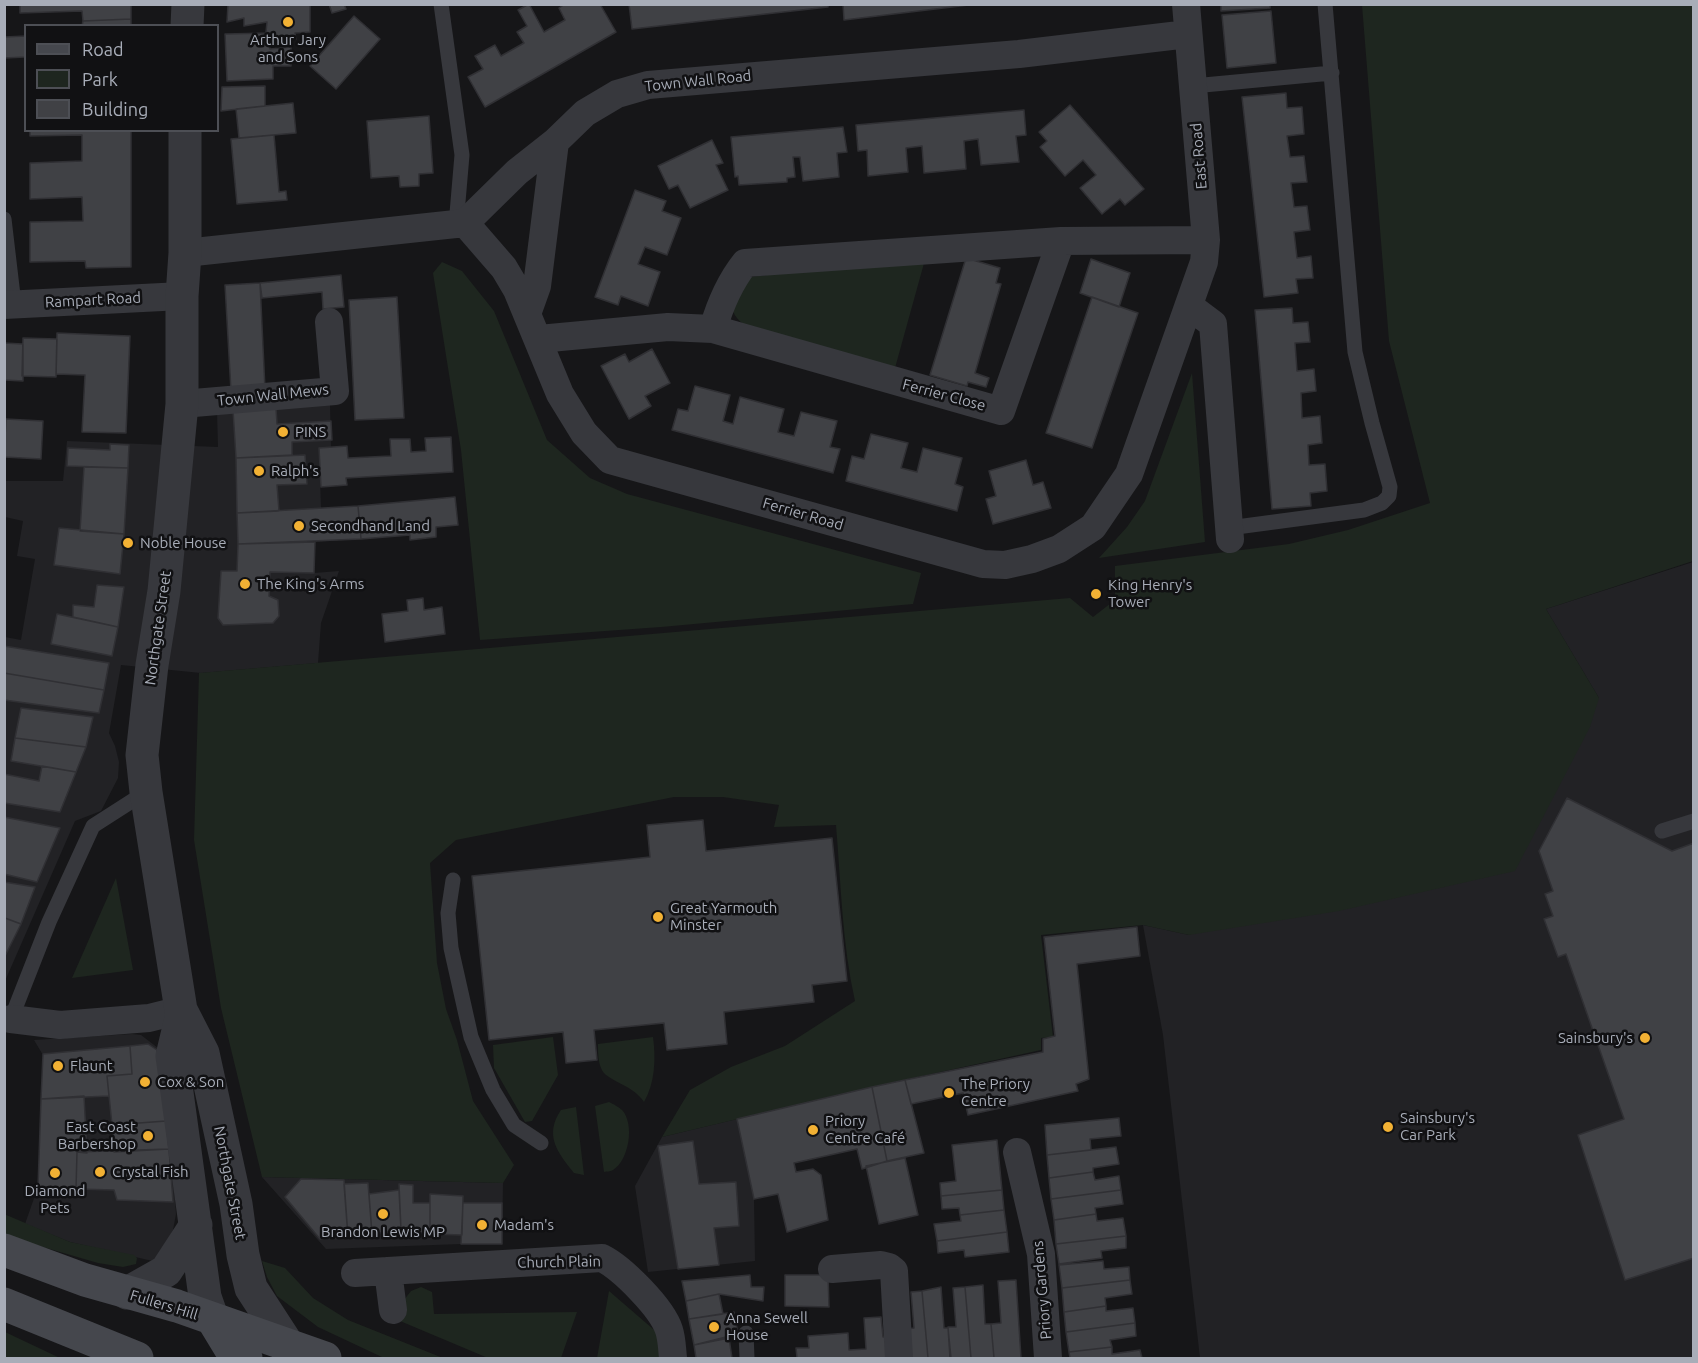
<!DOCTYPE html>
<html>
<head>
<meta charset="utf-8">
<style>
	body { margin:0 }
	#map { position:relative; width:1698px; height:1363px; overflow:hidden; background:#161618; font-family:Ubuntu,sans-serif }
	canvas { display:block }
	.frame { position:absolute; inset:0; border:6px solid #a8adb8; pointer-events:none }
	.legend { position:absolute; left:24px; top:24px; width:195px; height:108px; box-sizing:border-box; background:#111113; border:2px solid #4d4f55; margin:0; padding:8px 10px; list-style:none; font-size:18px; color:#a8adb8 }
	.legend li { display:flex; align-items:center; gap:12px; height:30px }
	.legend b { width:30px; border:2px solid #4d4f55 }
</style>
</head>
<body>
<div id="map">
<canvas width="1698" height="1363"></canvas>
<div class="frame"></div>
<ul class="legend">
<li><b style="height:8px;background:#45474d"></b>Road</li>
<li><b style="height:16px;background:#1e261f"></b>Park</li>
<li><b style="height:16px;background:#404145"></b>Building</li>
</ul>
</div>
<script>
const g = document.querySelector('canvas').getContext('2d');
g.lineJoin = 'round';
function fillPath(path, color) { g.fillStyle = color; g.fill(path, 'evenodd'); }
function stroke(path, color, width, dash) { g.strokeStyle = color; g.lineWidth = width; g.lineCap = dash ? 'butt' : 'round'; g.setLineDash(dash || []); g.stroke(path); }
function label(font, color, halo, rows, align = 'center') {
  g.font = font + ' Ubuntu,sans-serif'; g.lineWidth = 5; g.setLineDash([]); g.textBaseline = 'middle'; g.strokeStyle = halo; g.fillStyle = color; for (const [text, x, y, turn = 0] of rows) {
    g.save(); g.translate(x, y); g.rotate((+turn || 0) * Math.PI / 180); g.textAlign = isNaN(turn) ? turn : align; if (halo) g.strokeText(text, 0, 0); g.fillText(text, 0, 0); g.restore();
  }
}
fillPath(new Path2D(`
	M330,403L331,448L319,449L321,508L358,506L361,539L315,542L314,573L339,571L321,623L318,663L201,673L121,665L109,733L115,746L119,762L118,778L101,811L75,821L5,981V637L21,640L35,559L17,556L23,521L5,517V481H63L67,441L218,447L217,411Z
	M1693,562V1358H1200L1163,1035L1143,925L1189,935L1599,698L1546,609Z
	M132,1034L141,1035L158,1048L174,1185L176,1214L173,1230L157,1262L70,1242L25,1224L38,1187L43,1055L34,1040Z
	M737,1119L754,1199L755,1261L648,1272L635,1186L662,1137Z
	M262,1177L503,1183L502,1244H461L326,1249Z`), '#222225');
fillPath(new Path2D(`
	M1362,5H1693V561L1546,609L1599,698L1590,727L1515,871L1339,911L1189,935L1143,925L1041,935L1053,1037L1041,1038V1050L872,1087L662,1137L690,1090L731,1067L785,1046L855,1001C842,944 841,884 836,825L774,827L779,805L723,797H674L456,840L430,863L437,963L446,1009L457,1040L473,1101L514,1165L503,1183L262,1177L221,1008L194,840L199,673L1070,598L1093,617L1115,600V566L1289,544L1348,530L1430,503L1389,341Z
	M926,256L895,368L747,327C724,310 733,302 742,278Z
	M442,262L462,271L494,311L547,440L590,478L627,494L921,573L913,604L661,627L480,640L461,450L433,273Z
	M1192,373L1205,542L1099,558L1127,527L1145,501Z
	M116,878L133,970L72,978Z
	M553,1037L558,1075L532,1121L525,1122L494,1068L493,1045Z
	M653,1037C656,1059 655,1083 644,1102C633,1084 605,1081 601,1068C598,1061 598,1051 598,1044Z
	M609,1102C613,1104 619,1107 622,1110C635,1124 629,1160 613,1170C610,1172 607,1171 604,1172L595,1106Z
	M576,1107L584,1175L574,1173C557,1152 544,1135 561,1110Z
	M4,1214L70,1242L134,1255L137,1258L136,1264L123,1267L98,1263L5,1236Z
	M262,1261L285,1268L313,1298L348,1320L443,1358H384L318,1327L277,1296L267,1277Z
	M421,1287L432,1292L434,1314L577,1312L561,1358H488L381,1313L404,1300L411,1291Z
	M609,1291L660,1335L665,1358H597Z
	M5,1332L60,1358H5Z`), '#1e261f');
const building = new Path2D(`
	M20,4H131V19L83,21L82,11L20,13Z
	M228,4H312L310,5V32L295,33L296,39L269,40V33L266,32L267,22L244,26V18L227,22Z
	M329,4H344L346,9L332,13Z
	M529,4L544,32L565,20L559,8L565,4H600L616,32L485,107L468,77L483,69L475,56L495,45L501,56L524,43L517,32L527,26L518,10Z
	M629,4H828V7L632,29Z
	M843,4H977L844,20Z
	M1221,4H1270V8L1221,11Z
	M1271,11L1276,63L1227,68L1222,15Z
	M354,16L380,39L336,89L310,66Z
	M131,19V26H82L83,21Z
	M269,33L270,49L291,47V66H273V79L227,81L225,34Z
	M26,36V57L4,58V37Z
	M265,86V106L221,111L222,87Z
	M1286,93L1287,108L1302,107L1304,134L1287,136L1290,157L1304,156L1307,182L1291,183L1294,207L1307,206L1310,230L1294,232L1297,258L1311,256L1313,278L1296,279L1298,293L1264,297L1242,97Z
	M293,103L296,133L239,138L236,109Z
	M1070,105L1144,189L1125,205L1120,199L1102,214L1080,188L1096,175L1083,160L1065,176L1040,147L1047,141L1039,132Z
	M1024,110L1026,135L1016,136L1019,162L981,165L978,139L964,141L966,169L924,173L922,146L906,148L908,172L868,176L867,150L858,151L856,125Z
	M429,116L433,173L419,174V186L400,187L399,176L371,178L367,121Z
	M843,127L847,152L837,153L839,177L803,181L800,157H793L795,177L787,178V182L739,185L738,176L735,177L731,137Z
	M30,130H131V267L86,268L85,261L30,262V222L83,221L82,197L30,199V163L82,161V135L30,136Z
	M274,135L279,192L286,191L287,200L237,204L231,139Z
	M712,140L723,163L716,165L728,190L690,208L678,185L669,189L658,166Z
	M635,190L666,201L662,211L681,218L667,255L645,247L638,264L660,272L648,306L621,296L618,305L595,297Z
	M966,258L1000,268L996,283L1001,284L975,373L989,378L986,387L968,382L967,386L930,375Z
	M1091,259L1130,273L1119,307L1080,293Z
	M341,275L344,307L323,309L322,292L262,298L260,283Z
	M260,283L265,389L231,391L225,285Z
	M397,297L404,418L355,420L349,300Z
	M1092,297L1138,313L1092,448L1046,433Z
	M1292,308L1293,323L1308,322L1310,342L1295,343L1297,371L1314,369L1316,391L1301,393L1302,418L1320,416L1322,443L1308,445L1309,465L1325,464L1327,491L1310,493L1311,506L1272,509L1255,310Z
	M57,333L130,336L126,433L82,432L85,375L56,374Z
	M23,338L57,339L56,377L22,376Z
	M4,343L23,344V381L4,380Z
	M652,349L670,383L645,396L651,406L629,419L601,366L625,354L629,362Z
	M695,386L730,395L723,421L733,424L740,397L784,409L778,432L794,436L801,412L837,421L830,447L840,449L833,473L672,430L678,409L688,411Z
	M276,408L277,424L331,421L332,440L292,442V455L236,458L233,410Z
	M6,419L43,421L41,459L4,457Z
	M871,434L908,443L901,468L917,472L923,448L962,458L955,484L963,487L957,511L846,481L852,456L864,459Z
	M451,437L453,472L346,478L347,485L321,487L319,448L347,446L348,458L391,456L390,439H410L411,452L426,451L425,438Z
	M110,444L129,445L128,468L67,466L68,448L110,450Z
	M305,455L307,484L277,485L279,511L237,513L236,458Z
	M1026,460L1033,485L1043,482L1051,508L993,524L986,499L996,496L989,471Z
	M84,467L128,468L124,534L80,531Z
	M455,497L458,525L436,527V537L410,540V535L361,539L358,506Z
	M358,506L361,539L238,544L237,513Z
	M59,528L124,534L120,574L54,565Z
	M315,542L314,573L270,572L269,596L278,600L279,616L273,623L223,625L218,618L221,571H237L238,544Z
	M97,585L124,587L118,627L73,617V605L94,607Z
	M423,598L424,610L442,607L445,634L385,642L382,614L408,611L407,600Z
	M57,614L118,627L112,656L51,644Z
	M4,646L109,663L104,690L4,673Z
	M4,673L104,690L99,713L4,700Z
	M21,708L93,717L86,747L15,738Z
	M15,738L86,747L76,772L11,761Z
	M42,766L76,772L60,812L4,803V774L39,781Z
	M1567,798L1672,851L1694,843V1258L1625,1280L1578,1135L1624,1119L1566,954L1558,957L1544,919L1553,916L1545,894L1553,891L1539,851Z
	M4,817L60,828L37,882L4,874Z
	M703,820L706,851L832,838L847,981L812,985L814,1002L724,1012L727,1044L667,1050L664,1023L594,1030L597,1060L566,1063L563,1032L489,1040L472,876L650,857L647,825Z
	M4,882L35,887L21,924L5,918L4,920Z
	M5,918L21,924L4,958V920Z
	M1137,927L1140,956L1077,964L1089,1079L1076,1084L1078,1091L968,1115L963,1093L911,1104L905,1080L1043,1052V1039L1055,1036L1044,937Z
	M148,1044L157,1050L166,1121L112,1125L107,1076L132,1074L130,1046Z
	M130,1046L132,1074L107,1076L109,1096L41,1099L43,1054Z
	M905,1080L924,1153L887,1161L872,1087Z
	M872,1087L887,1161L862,1169L857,1149L794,1163L796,1172L813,1169L821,1175L828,1220L787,1232L778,1194L754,1199L737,1119Z
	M84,1096L87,1153L77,1152L76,1189L38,1187L41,1099Z
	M1119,1118L1121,1136L1090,1139L1091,1150L1047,1155L1045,1125Z
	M166,1121L169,1149L114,1152L112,1125Z
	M997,1140L1002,1190L941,1196L940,1183L956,1181L952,1145Z
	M693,1141L699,1184L736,1182L739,1226L714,1228L719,1265L678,1269L658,1146Z
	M1116,1147L1119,1164L1093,1168V1172L1049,1178L1047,1155Z
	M169,1149L173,1202L117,1200L114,1190L76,1189L77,1152Z
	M905,1158L918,1215L879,1224L866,1166Z
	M1093,1172L1095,1180L1119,1176L1121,1190L1051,1199L1049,1178Z
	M301,1179L344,1180L348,1237L320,1239L285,1197Z
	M368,1183L372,1234L348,1237L344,1184Z
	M399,1184L413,1185V1203H430V1234L401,1230Z
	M399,1190L401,1230L372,1234L369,1194Z
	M1002,1190L1004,1210L960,1215L959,1208L942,1209L941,1196Z
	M1121,1190L1123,1204L1095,1208L1096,1214L1054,1220L1051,1199Z
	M430,1194L463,1196L462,1235L430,1234Z
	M463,1203H502V1244H461Z
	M1004,1210L1007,1232L937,1241L934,1224L961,1221L960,1215Z
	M1096,1214L1097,1221L1123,1218L1126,1236L1056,1244L1054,1220Z
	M1007,1232L1009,1252L965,1257L964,1250L938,1253L937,1241Z
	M1126,1236V1248L1101,1251L1102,1258L1059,1264L1056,1244Z
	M1103,1261L1104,1269L1129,1267L1130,1280L1062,1288L1059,1265Z
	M750,1275L751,1287H764L763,1301L719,1294L686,1301L682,1281Z
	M785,1275H828L829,1307L785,1306Z
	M1016,1280L1021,1358H994L991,1324L1001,1323L998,1281Z
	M1130,1280L1132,1294L1105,1298L1106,1306L1064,1312L1062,1288Z
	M983,1285L985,1324H991L994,1358H971L965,1287Z
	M941,1287L944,1328H948L951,1358H928L922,1291Z
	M965,1287L971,1358H950L948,1327H956L953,1288Z
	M922,1291L928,1358H910L907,1329L914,1328L911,1292Z
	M719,1294L723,1314L689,1319L686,1301Z
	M1106,1306V1311L1133,1308L1135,1323L1066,1332L1064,1312Z
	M734,1312L738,1334L694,1345L689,1319Z
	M881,1317L883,1337H888L889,1358H797L796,1348H809L808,1336L848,1333L849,1350L866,1349L864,1318Z
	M1135,1323L1136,1336L1110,1340L1112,1347L1069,1352L1066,1332Z
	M729,1338L732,1358H696L694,1345Z
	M1112,1347V1354L1140,1350L1142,1358H1070L1069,1352Z`);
fillPath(building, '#404145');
stroke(building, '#303034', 1.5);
stroke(new Path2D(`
	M441,4L462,155L456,225
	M1193,86L1332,73
	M4,219L14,304
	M1229,528L1364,510L1382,503L1389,496L1390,487L1372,423L1355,352L1325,4
	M1662,831L1694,821
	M453,880L448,913L451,948L471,1037L493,1090L514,1125L541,1143
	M7,1017L11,1019L49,922L93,826L146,792
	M746,1333L747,1358`), '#37383d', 15);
stroke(new Path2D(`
	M465,223L504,268L517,290L560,394L584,433L610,460L983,564L1005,565L1032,559L1059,549L1093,527L1129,474L1204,262L1206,240L1186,4
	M185,253L465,223L517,172L555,142L585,113L617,94L648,85L1019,54L1188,34
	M4,305L182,296
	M1189,306L1213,324L1230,539
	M527,314L537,286L555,142
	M713,329C720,305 729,283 745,263L1061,241
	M539,339L668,327L713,329L1001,411L1061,241L1206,240
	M182,404L335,391L329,322
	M11,1019L60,1025L149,1018L181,1010
	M1017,1152L1041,1254L1048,1358
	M832,1269L881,1265L889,1267L894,1271L899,1358
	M388,1271L393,1310
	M355,1273L602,1258C622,1268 662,1308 669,1330C672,1339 672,1349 673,1358`), '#37383d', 28);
stroke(new Path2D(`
	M187,26L188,4
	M185,130V253L182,296V404L164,591L152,665L142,755L146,792L181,1010L203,1053L236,1204L243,1255L251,1288L288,1345
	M182,1014L172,1056L205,1297L213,1320
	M127,1293L166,1271L196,1225`), '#37383d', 33);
stroke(new Path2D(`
	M4,1250L85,1280L177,1306L325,1358
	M4,1304L137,1358
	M213,1320L230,1348L246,1358`), '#45474d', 33);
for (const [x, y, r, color] of [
	[288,22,6,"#f2b134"],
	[283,432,6,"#f2b134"],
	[259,471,6,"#f2b134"],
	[299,526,6,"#f2b134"],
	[128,543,6,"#f2b134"],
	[245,584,6,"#f2b134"],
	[1096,594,6,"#f2b134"],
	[658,917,6,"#f2b134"],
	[1645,1038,6,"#f2b134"],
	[58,1066,6,"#f2b134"],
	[145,1082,6,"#f2b134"],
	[949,1093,6,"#f2b134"],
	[1388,1127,6,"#f2b134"],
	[813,1130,6,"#f2b134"],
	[148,1136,6,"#f2b134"],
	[100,1172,6,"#f2b134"],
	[55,1173,6,"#f2b134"],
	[383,1214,6,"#f2b134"],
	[482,1225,6,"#f2b134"],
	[714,1327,6,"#f2b134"]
]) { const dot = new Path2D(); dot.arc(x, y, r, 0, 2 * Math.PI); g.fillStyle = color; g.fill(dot); stroke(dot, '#111113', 2); }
label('15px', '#a8adb8', '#111113', [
	["Arthur Jary",288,40,"center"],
	["and Sons",288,57,"center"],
	["PINS",295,432],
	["Ralph's",271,471],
	["Secondhand Land",311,526],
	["Noble House",140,543],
	["The King's Arms",257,584],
	["King Henry's",1108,585],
	["Tower",1108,602],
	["Great Yarmouth",670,908],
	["Minster",670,925],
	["Sainsbury's",1633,1038,"right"],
	["Flaunt",70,1066],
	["Cox & Son",157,1082],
	["The Priory",961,1084],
	["Centre",961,1101],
	["Sainsbury's",1400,1118],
	["Car Park",1400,1135],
	["Priory",825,1121],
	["Centre Café",825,1138],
	["East Coast",136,1127,"right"],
	["Barbershop",136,1144,"right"],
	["Crystal Fish",112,1172],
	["Diamond",55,1191,"center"],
	["Pets",55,1208,"center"],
	["Madam's",494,1225],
	["Brandon Lewis MP",383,1232,"center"],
	["Anna Sewell",726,1318],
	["House",726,1335]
], 'left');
label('15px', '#a8adb8', '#111113', [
	["Town Wall Road",698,81,-6],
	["East Road",1199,156,-95],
	["Rampart Road",93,300,-3],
	["Town Wall Mews",273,395,-6],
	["Ferrier Close",944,395,15],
	["Ferrier Road",803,514,16],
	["Northgate Street",158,628,-82],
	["Northgate Street",230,1183,79],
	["Church Plain",559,1262,-1],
	["Priory Gardens",1042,1290,-95],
	["Fullers Hill",164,1305,17]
]);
</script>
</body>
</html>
